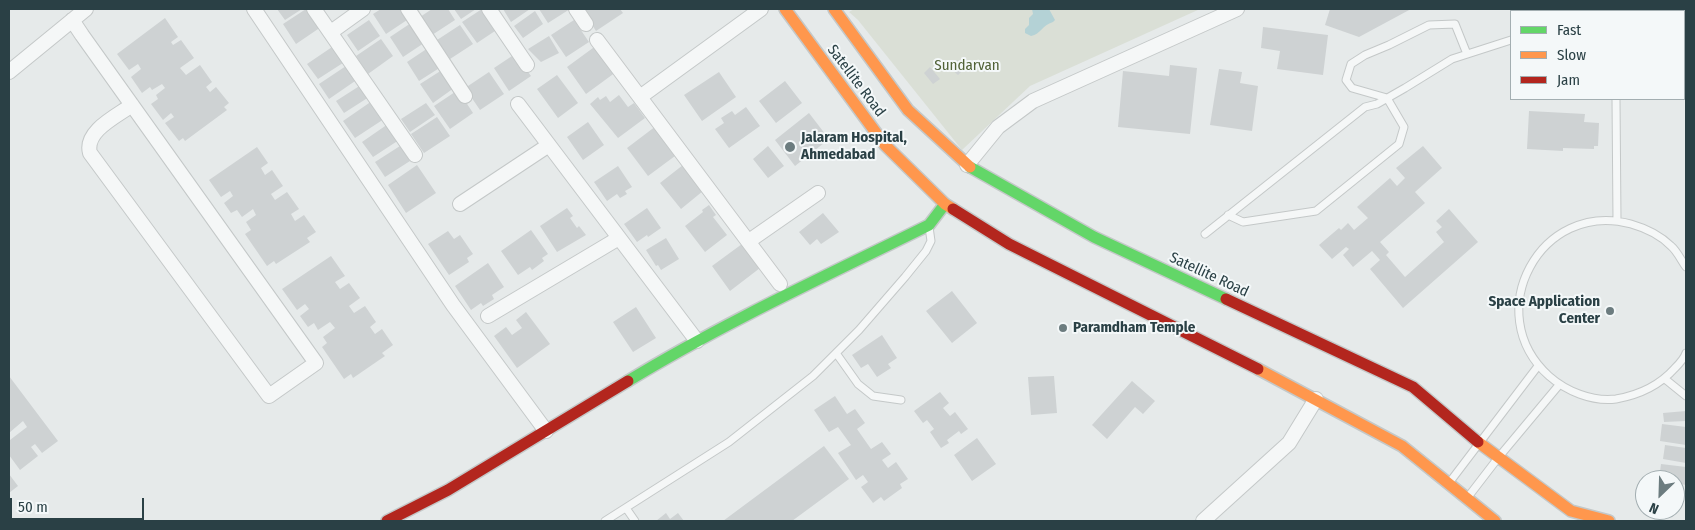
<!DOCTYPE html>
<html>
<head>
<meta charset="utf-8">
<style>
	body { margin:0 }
	#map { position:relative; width:1695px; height:530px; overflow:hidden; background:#e6eaea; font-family:"Fira Sans Condensed",sans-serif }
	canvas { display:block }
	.frame { position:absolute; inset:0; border:10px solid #2a4045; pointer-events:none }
	.legend { position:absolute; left:1510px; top:10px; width:175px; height:90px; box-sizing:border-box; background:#f4f8f9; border:1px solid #a3aeb1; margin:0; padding:6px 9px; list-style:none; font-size:15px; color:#2a4045 }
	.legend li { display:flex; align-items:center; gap:10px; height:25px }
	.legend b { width:25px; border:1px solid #a3aeb1 }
	.north { position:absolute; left:1635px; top:470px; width:50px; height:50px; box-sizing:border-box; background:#f4f8f9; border:1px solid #a3aeb1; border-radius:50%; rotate:204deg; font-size:14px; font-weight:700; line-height:20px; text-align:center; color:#2a4045 }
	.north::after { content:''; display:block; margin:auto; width:18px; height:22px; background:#6c7c7f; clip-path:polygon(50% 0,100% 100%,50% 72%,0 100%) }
	.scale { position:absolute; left:10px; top:498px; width:134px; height:22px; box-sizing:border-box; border:2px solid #2a4045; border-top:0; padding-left:6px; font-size:15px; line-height:18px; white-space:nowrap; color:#2a4045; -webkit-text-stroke:4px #f4f8f9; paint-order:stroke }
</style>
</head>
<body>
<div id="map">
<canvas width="1695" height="530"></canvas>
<div class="frame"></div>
<ul class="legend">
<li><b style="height:6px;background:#63d668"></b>Fast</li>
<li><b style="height:6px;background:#ff974d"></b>Slow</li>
<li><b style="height:6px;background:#b3261e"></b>Jam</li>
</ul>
<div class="north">N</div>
<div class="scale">50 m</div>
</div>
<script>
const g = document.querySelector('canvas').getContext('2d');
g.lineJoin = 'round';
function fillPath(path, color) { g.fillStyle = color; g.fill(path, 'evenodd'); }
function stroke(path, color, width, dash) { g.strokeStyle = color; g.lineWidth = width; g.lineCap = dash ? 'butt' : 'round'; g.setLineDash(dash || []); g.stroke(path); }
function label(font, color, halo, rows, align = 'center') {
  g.font = font + ' "Fira Sans Condensed",sans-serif'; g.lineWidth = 4; g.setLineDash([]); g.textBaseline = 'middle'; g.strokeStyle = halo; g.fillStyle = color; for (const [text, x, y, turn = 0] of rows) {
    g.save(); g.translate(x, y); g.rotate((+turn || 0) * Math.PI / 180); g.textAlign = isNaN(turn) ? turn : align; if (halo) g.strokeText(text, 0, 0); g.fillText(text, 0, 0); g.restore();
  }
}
fillPath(new Path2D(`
	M854,9H1200L1030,86L962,150L858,20L849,12Z`), '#dadfd6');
fillPath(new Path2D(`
	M1032,9H1049L1055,20L1053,22C1042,25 1041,34 1031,36L1025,33V29L1029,25V18L1033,14Z`), '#b4d2d6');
fillPath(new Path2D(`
	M277,9H302L285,20Z
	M306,9H308L321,27L296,44L283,24Z
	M381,9H400L407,20L386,34L373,14Z
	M432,9H448L455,20L432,35L420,17Z
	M454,9H476L461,19Z
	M482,9H489L501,27L477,43L462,22Z
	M503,9H530L511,22Z
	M539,9H570L548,23Z
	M582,9H620L623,13L596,31Z
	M1330,9H1411L1359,37L1325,25Z
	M535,11L543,24L523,38L514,26Z
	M165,18L178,37L171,42L173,45L181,40L194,58L180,68L186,75L200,65L212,82L206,87L210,92L216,87L229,103L224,107L227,110L185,141L183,138L179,141L165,123L174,117L171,113L163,120L151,104L158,99L156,95L165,88L162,84L152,90L150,87L142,93L131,77L141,69L138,64L129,70L117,54Z
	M369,20L380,36L358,51L347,35Z
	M574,20L589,42L566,57L551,35Z
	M411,23L424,43L403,57L390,37Z
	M460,25L473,44L450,59L437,40Z
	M1263,27L1328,35L1323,75L1277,69L1280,51L1261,48Z
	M549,36L559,53L541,62L528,49Z
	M381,39L393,56L368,74L356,56Z
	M335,45L346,61L318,79L307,64Z
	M597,45L616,72L586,94L567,67Z
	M428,48L441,67L419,81L407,62Z
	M515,54L531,76L509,91L494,68Z
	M957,60L965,68L958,75L949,67Z
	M349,64L358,79L329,99L319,84Z
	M1170,65L1197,68L1190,134L1118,127L1123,71L1169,76Z
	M930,67L940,79L933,84L924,73Z
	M1219,69L1242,72L1240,83L1258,86L1252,131L1210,125Z
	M442,70L454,88L433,103L420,84Z
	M489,72L504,94L480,110L465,88Z
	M719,72L736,97L702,121L684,95Z
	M557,75L578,103L558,118L537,89Z
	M785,81L802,103L776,123L759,101Z
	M361,85L369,97L344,113L336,101Z
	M458,90L473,113L450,129L434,106Z
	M619,95L628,107L634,103L645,118L618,138L590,104L598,97L600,100L606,96L610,102Z
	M372,101L384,119L355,138L343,121Z
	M426,103L435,115L410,132L401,119Z
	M746,107L760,126L729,148L715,129L724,123L721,118L732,111L735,115Z
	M1529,111L1585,114L1584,122L1599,123L1598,146H1594V149L1563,148V151L1527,149Z
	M809,113L829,139L795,166L775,140Z
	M437,117L450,136L424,153L411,134Z
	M588,122L604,145L583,160L567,137Z
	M388,124L399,140L373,157L362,142Z
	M656,126L670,144L667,146L675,156L648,176L627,148Z
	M400,146L410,161L385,177L375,162Z
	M768,146L784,166L768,178L753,159Z
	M1423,146L1442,168L1415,192L1425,203L1380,242L1389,252L1386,255L1405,277L1444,242L1436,232L1442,227L1436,221L1449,209L1478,242L1403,308L1370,269L1380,260L1372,251L1353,267L1343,255L1349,249L1346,247L1332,259L1319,245L1339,228L1341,230L1348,223L1354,230L1368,218L1357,207L1390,178L1397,186L1405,178L1396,168Z
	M257,147L268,163L261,168L265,175L272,170L283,186L271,194L275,200L287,192L299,209L291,214L295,221L304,215L316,232L307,238L310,242L276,264L274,261L267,266L245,234L251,230L246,222L256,215L253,209L242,217L237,210L231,213L224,203L233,196L230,191L221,197L209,180Z
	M417,165L436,193L406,213L388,185Z
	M683,165L703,191L681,209L660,183Z
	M618,166L632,187L625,191L627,194L620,198L617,194L607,201L594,182Z
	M709,205L716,215L713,217L727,235L705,252L685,226L703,212L702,210Z
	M567,208L573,216L570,218L577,228L579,226L586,235L557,252L540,226Z
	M647,208L661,228L648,237L647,235L637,242L624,224Z
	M823,213L839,232L821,244L817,239L810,245L799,232Z
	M531,230L548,254L542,258L544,261L532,270L530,267L518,275L501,251Z
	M448,231L454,239L460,235L473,254L467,258L469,262L449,275L428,244Z
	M666,238L679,259L661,270L658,265L656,266L646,250Z
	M742,244L760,268L730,291L712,266Z
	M331,256L345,276L335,282L340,289L349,283L360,298L349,306L354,313L365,306L376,322L370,327L375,334L382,329L393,345L382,353L385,356L353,378L351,374L344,379L322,347L327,343L323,337L335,328L330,322L318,330L314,323L308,327L300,316L309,309L305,304L297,310L282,289Z
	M488,263L504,287L492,295L494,299L483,306L481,303L471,310L455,286Z
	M952,291L977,323L952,343L926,311Z
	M636,307L656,338L633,352L613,322Z
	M526,312L550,344L517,368L494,336L506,327L512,335L522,328L516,320Z
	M882,335L897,358L888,364L891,368L877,377L868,364L861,368L852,355Z
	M9,376L58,441L42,453L35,444L31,447L38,456L20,470L9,455V439L10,440L27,427L23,421L9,433Z
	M1054,376L1057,413L1031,415L1028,377Z
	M1132,381L1155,401L1143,414L1135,407L1107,439L1092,425Z
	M940,392L949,403L943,408L950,416L955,412L968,429L961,434L959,431L947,440L949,443L941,448L930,432L934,429L927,420L923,423L914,411Z
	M835,396L847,414L855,409L865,423L857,429L871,449L882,442L891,454L882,460L888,468L896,462L908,479L900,484L902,488L884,501L881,497L873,503L861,487L868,482L863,475L856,480L838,453L851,445L838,427L829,432L814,410Z
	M1686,411V421L1664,422L1663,413Z
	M1662,424L1686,427V445L1660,441Z
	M977,438L996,464L972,481L954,455Z
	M1665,445L1686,448V463L1663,459Z
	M824,446L849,479L792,521H723Z
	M1661,464L1686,467V485L1675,483V480H1659Z
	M9,474L18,486L9,493Z
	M666,513L670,519L678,513L684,521H656Z`), '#ced2d3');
const lane = new Path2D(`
	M1603,11L1613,9
	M1616,99L1617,220
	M1228,215L1243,222L1316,211L1399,144L1404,127L1387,98L1352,88L1346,80L1351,64L1365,55L1389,45L1429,25L1455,24L1467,54
	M1205,234L1365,107L1377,104L1405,88L1452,59L1511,40
	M1686,267C1681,260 1677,251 1671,246C1660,235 1645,228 1631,224C1541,199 1479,313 1549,376C1566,391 1592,402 1616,399C1639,395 1659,386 1675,368C1679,364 1684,359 1686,353
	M836,353L858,384L873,396L901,400
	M1665,379L1686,396
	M1449,483L1538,366
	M1468,497L1498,458L1559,385
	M626,508L635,521
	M605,521L729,442L813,376L859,330L905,277L926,251L931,241L929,227`);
const street = new Path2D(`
	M254,9L453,305L546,431
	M314,9L415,155
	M408,9L465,96
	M489,9L527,65
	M576,9L586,24
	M72,20L82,35L316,363L269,396L90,153C84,131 117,116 132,105
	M331,32L363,9
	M597,40L780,284
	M9,72L86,9
	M640,97L761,9
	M518,104L697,341
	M967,165L998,127L1033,101L1237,9
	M460,204L549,145
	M749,241L818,193
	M488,316L619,238
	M1203,521L1289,443L1316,399`);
const fast = new Path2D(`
	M970,167L1094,237L1226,299
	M628,381C725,322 828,275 929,225L945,204`);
const slow = new Path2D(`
	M785,9L885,145L945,204L953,209
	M834,9L908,110L970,167
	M1258,369L1402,446L1495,521
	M1478,442L1571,511L1609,521`);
const jam = new Path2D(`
	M953,209L1009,244L1258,369
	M1226,299L1413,387L1478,442
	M387,521L448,490L628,381`);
stroke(lane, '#c4c8c8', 9);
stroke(street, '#c4c8c8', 16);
stroke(fast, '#c4c8c8', 14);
stroke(slow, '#c4c8c8', 14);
stroke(jam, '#c4c8c8', 14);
stroke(lane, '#f5f7f7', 7);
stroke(street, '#f5f7f7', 14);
stroke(fast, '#63d668', 11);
stroke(slow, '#ff974d', 11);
stroke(jam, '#b3261e', 11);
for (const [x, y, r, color] of [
	[790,147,6,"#6c7c7f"],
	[1610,311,5,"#6c7c7f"],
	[1063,328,5,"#6c7c7f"]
]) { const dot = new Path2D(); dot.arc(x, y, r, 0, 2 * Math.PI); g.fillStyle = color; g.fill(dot); stroke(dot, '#f4f8f9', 2); }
label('15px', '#516237', '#f4f8f9', [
	["Sundarvan",967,66]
]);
label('15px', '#2a4045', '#f4f8f9', [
	["Satellite Road",856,81,53],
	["Satellite Road",1209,275,25]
]);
label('bold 15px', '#2a4045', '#f4f8f9', [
	["Jalaram Hospital,",801,138],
	["Ahmedabad",801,155],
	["Space Application",1600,302,"right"],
	["Center",1600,319,"right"],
	["Paramdham Temple",1073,328]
], 'left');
</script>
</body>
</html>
